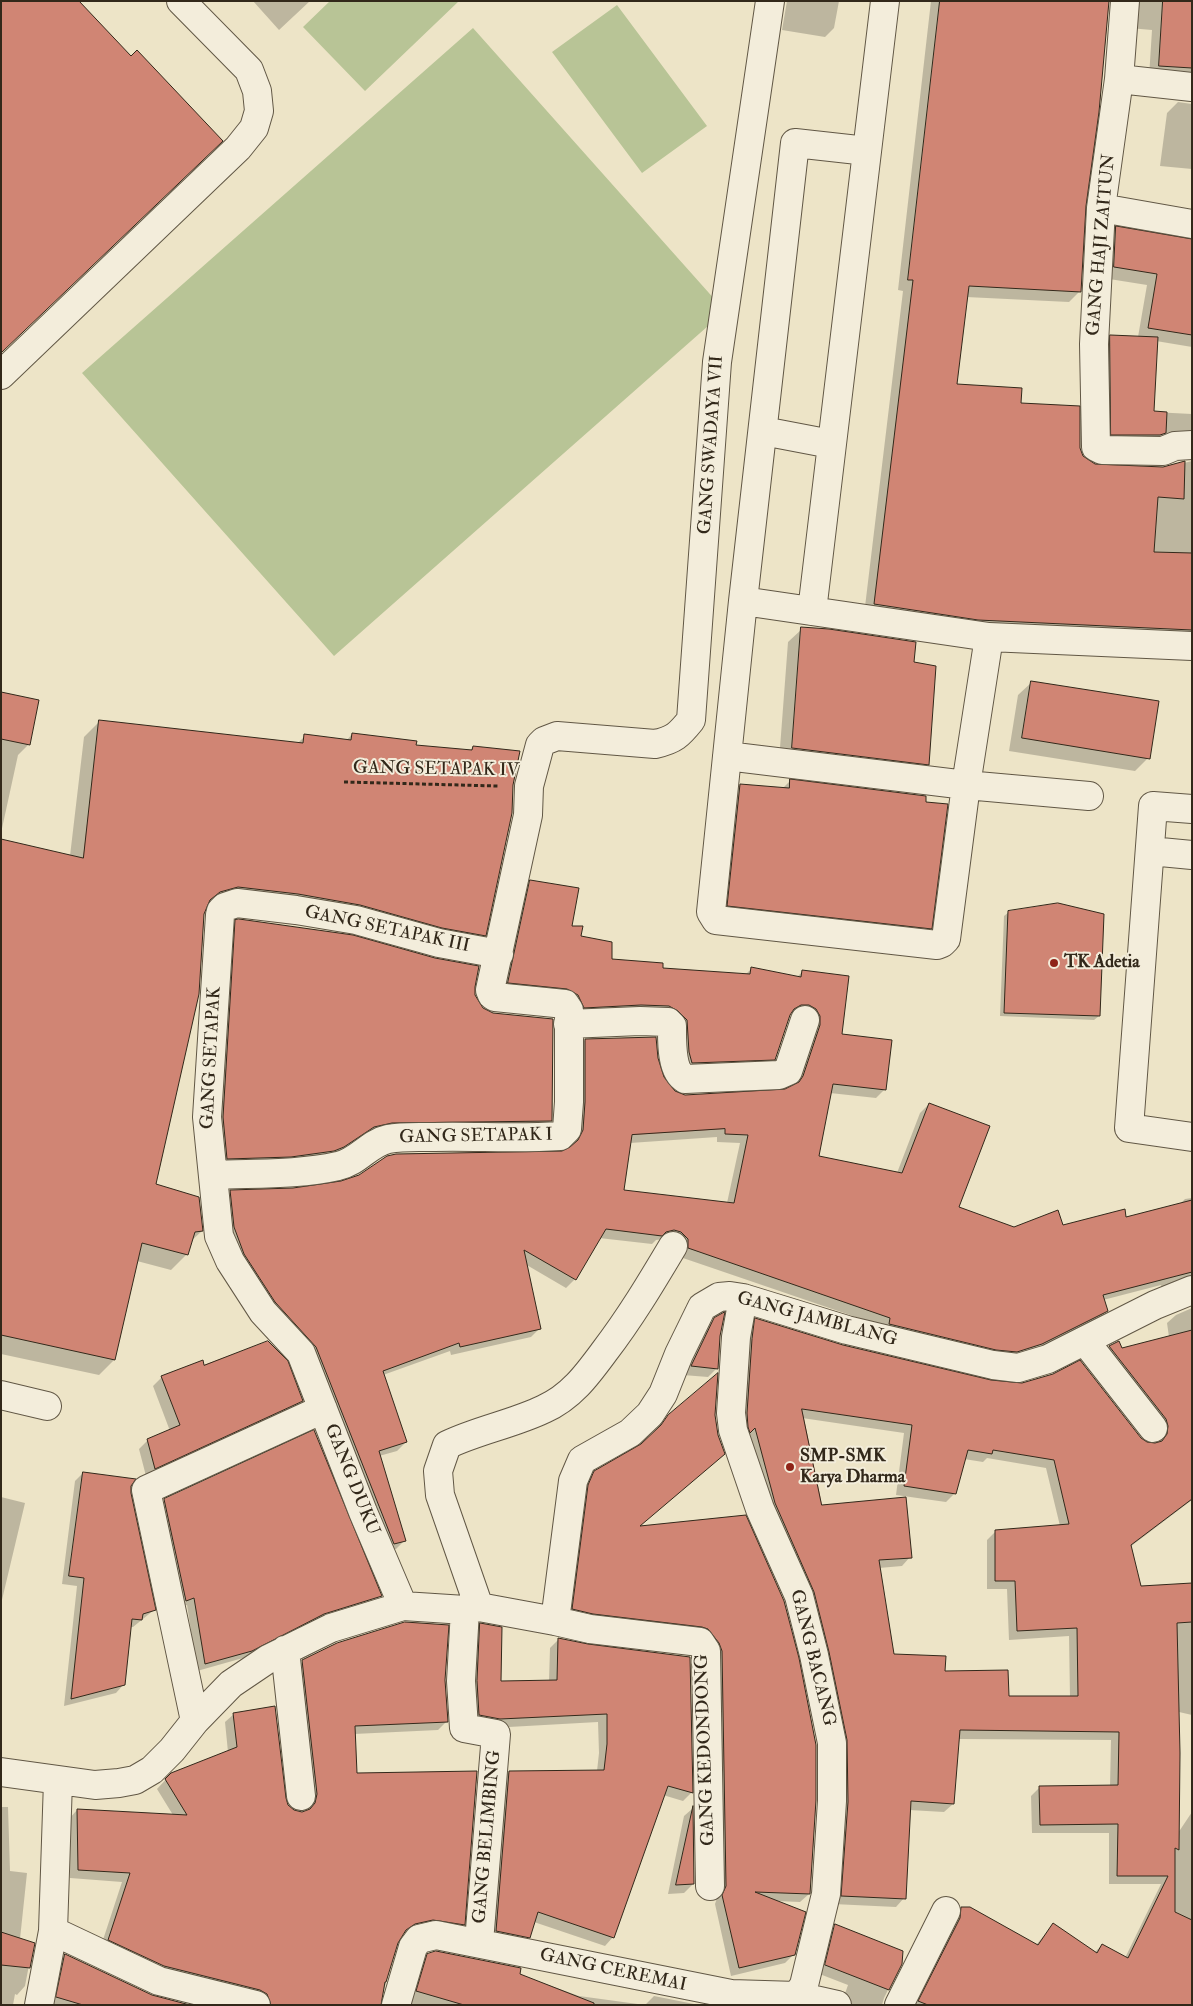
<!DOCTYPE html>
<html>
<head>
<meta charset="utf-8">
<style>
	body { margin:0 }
	#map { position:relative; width:1193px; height:2006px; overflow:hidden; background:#ede4c7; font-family:"IM FELL Double Pica",serif }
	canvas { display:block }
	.frame { position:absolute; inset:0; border:2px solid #32281a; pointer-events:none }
</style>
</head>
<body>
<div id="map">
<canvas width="1193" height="2006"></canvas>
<div class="frame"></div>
</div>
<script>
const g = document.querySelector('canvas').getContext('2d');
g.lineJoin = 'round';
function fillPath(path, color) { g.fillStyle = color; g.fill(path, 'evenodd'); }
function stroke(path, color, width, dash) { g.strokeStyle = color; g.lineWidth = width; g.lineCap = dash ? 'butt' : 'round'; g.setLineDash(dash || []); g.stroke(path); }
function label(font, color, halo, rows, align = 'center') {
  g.font = font + ' "IM FELL Double Pica",serif'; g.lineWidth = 4; g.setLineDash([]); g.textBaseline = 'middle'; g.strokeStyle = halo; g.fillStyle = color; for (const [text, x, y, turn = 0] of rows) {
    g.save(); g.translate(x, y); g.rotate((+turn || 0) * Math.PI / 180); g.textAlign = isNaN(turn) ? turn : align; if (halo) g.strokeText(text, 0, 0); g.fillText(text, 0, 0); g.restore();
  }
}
fillPath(new Path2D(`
	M330,1H459L365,91L303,27Z
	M617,5L707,126L642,173L552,52Z
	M473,28L725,311L334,656L82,373Z`), '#b8c496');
fillPath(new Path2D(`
	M253,1H310L279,30Z
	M787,1H839L834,28L825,37L782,30Z
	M931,1H1108L1084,206L1080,291L1069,302L966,297L956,385L1020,404L1079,448L1082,457L1095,465L1163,468L1192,461V646L864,615L903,291L898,290Z
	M1125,1H1192V87L1149,77L1152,30L1129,28Z
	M1178,102L1192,104V169L1160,166L1167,113Z
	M1116,228L1192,240V347L1156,341L1153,412L1192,414V445H1101L1100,347L1111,336L1138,337L1147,285L1103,278L1105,239Z
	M802,629L913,664L928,764L914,778L779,761L788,642Z
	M1032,682L1148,758L1135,771L1009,751L1018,695Z
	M1,693L29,744L18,755L1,833Z
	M100,721L297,744L305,736L347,740L352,734L415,747L470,751L473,747L485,935L469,951L222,903L206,907L203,914L154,1185L202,1231L190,1242L187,1254L171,1270L137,1261L114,1360L99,1375L1,1354V840L70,856L84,737Z
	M790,781L930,928L917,941L715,919L727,798L740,785L782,789Z
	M530,881L580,937L611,960L662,969L745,975L751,969L797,977L803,971L840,1035L884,1090L876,1098L830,1093L817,1157L897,1173L920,1113L929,1104L958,1208L1014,1228L1062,1226L1125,1218L1179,1205L1185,1199L1192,1198V1285L1162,1290L1161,1285L1103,1300L1107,1311L1098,1319L1032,1353L1007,1360L882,1326L680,1257L664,1239L656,1240L652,1244L599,1238L575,1279L566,1288L525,1264L539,1329L531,1337L451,1355L450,1351L383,1375L406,1442L397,1451L379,1456L405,1540L396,1549L385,1552L307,1356L236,1262L222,1200L231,1191L293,1189L561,1153L570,1149L574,1140L576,1049L585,1040L657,1058L662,1078L674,1092L685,1096L780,1092L794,1086L812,1034L801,1014L792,1013L789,1014L774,1059L765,1068L683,1071L678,1029L575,1016L500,991L522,890ZM717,1137V1142L740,1143L727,1203L623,1191L630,1143Z
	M1009,912L1099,1016L1094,1020L1000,1016L1004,916Z
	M236,921L473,987L474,996L551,1120L543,1128L365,1134L335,1154L220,1166L215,1125L228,929Z
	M1192,1308V1500L1130,1547L1140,1587L1192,1585V1715L1179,1712L1178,1833L1192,1812V2005H913L952,1917L961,1908L1036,1945L1053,1925L1094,1953L1102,1945L1125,1958L1161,1884H1109V1833H1032L1031,1796L1040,1787L1110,1786L1111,1740L958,1739L953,1804L944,1812L909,1810L904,1898L896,1907L833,1904L839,1749L742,1440L747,1328L756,1320L1140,1439L1147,1444L1159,1443L1160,1436L1101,1355L1109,1347L1118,1342L1121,1349L1169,1337L1167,1323L1176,1315ZM802,1418L904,1433L896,1495L946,1502L955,1493L964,1459L983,1462L987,1458L1046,1468L1060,1526L996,1531L987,1540V1589H1007L1009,1640L1069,1636L1070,1698H1007L944,1672L893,1655L879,1568L902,1566L910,1557L821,1506Z
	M715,1319L719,1336L717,1368L708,1377L683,1375L705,1328Z
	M204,1366L301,1401L293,1409L146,1476L139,1449L148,1440L170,1431L153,1386L162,1377Z
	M669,1416L638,1527L745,1516L809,1894L800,1902L776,1901L794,1954L785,1963L731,1976L715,1904L718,1895L714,1660L564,1617L586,1481L595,1472L641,1445Z
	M83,1473L130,1485L129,1493L154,1610L133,1627H130L124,1684L116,1693L64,1706L77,1586L62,1584L75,1481Z
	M1,1497L25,1503L1,1604Z
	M165,1500L380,1596L372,1604L315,1621L243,1658L197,1671L187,1605L178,1608L157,1508Z
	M480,1624L500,1682L549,1681L550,1648L558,1640L692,1792L683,1801L663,1795L613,1937L605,1946L534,1922L529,1937L520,1946L487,1940L500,1781L509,1772L597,1771L599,1753L598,1722L491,1728L470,1723L472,1633Z
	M303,1661L444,1680L447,1721L438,1730L354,1734L355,1774L464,1924L455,1933L423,1928L402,1934L397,1942L380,2005H260L100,1949L122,1882L70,1878L69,1819L77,1810L173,1815L157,1789L171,1774L228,1752L225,1722L234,1714L287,1806L294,1811L302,1813L307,1811L308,1804L294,1670Z
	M1,1807H8L10,1871L27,1873L20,1939L33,1944L25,1986L17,1995L15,1994L13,2005H1Z
	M692,1809L693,1884L684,1893L668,1894L684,1816Z
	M835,1925L901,1964L884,1998L882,2005H841L848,1985L817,1973L827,1934Z
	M65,1955L155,1997L185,2005H49L56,1964Z
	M428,1955L518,1974L579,1996L645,2005L654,1996L699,2005H407L419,1964Z`), '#0003');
const building = new Path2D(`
	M1,1H79L131,56L137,50L223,141L1,353Z
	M940,1H1109L1099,112L1086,206L1081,292L969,286L957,384L1022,388L1021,403L1080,406V448L1083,456L1095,464L1163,467L1185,461L1184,499L1158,497L1154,552L1192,553V630L978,620L874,604L913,280H908Z
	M1163,1H1192V68L1159,66Z
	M1116,226L1192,239V335L1148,328L1157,274L1114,267Z
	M1110,335L1158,337L1154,411L1167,412L1166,433L1160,435H1111Z
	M801,627L829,629L916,642L914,662L936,666L929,765L792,748Z
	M1031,681L1159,701L1150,759L1022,738Z
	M1,692L39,700L30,745L1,739Z
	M99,720L303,743L304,734L351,740L352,733L417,741L416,745L472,750L473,746L520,751L513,785L512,813L486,936L442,928L360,905L298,894L238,887L220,892L210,900L204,914L199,994L156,1184L199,1197L203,1231L195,1232L188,1255L142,1243L115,1360L1,1335V839L83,858Z
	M790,779L926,796V802L948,804L932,929L727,906L740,784L789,788Z
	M530,880L579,888L572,926H583L581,936L612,942V959L663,963V968L750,974L751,967L801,977L802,970L849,976L842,1034L892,1040L886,1090L833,1084L819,1156L902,1173L929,1103L990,1126L959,1207L1014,1227L1058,1210L1063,1225L1125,1209L1126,1217L1192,1200V1272L1103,1295L1108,1311L1042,1344L1017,1352L996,1350L889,1324L890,1318L688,1248V1239L681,1232L674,1230L666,1232L662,1236L606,1229L576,1280L524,1250L541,1329L460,1347L459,1343L383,1371L407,1442L379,1451L406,1541L394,1544L316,1347L275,1302L244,1254L234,1227L230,1190L293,1188L341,1181L359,1175L387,1156L396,1154L562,1151L570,1147L578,1140L583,1130L585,1102V1039L656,1037L658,1058L664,1077L675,1091L685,1095L785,1089L799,1082L803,1076L820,1025V1016L816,1009L809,1005H801L794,1009L790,1015L775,1060L692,1063L689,1052L687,1020L678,1011L669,1006L641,1005L584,1008L578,995L567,989L508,983ZM725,1129V1134L748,1135L734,1203L624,1190L632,1135Z
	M1058,903L1104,914L1100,1016L1004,1013L1008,911Z
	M239,919L353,935L435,958L479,966L475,987V995L483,1008L493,1013L553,1019L552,1121L392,1123L374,1127L344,1147L334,1151L291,1157L227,1159L223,1117L235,920Z
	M725,1312L720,1336L718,1369L691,1366L714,1318Z
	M755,1318L843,1345L991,1380L1022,1383L1053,1374L1080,1360L1141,1438L1147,1442L1155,1443L1162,1441L1167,1434L1168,1426L1166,1419L1109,1346L1119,1341L1122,1348L1192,1330V1499L1131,1545L1141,1586L1192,1583V1622L1177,1623L1180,1753L1179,1850L1175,1848V1912L1192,1920V2005H928L918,2001L960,1918L961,1907H970L1038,1945L1053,1923L1097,1953L1102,1944L1128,1958L1168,1876H1117L1118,1824L1040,1825L1039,1786L1118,1785L1119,1732L960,1730L954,1804L911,1801L906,1899L841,1896L848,1802L847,1740L829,1652L814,1592L775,1503L755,1428L750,1433L748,1427L747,1413L752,1339ZM802,1409L912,1425L904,1486L956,1494L968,1450L992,1454L993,1450L1054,1460L1069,1524L995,1530V1581H1015L1017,1631L1077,1628L1078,1696H1009L1008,1670L945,1671L946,1656L894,1654L879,1560L912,1558L906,1497L822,1505Z
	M268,1341L288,1361L303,1401L155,1469L147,1439L180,1425L161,1376L203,1360L204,1365Z
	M718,1373L715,1415L718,1435L725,1454L640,1526L746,1515L784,1601L799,1658L816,1745V1800L810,1894L755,1892L806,1912L795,1955L739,1968L722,1895L726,1886L722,1651L719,1643L708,1629L702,1627L593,1614L572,1609L588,1485L594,1471L641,1444L661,1425L668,1415Z
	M314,1430L382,1596L324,1614L252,1651L205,1664L194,1598L186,1601L164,1499Z
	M83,1472L136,1479L131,1486V1493L156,1610L143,1614L142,1620L132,1619L125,1685L71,1699L84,1578L69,1576Z
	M405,1622L449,1625L445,1680L448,1722L355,1726L357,1773L477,1771L465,1925L433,1920L415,1924L406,1930L398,1943L386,1982H385L381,2005H271L267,1994L260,1990L164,1966L108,1940L130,1873L78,1870L77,1809L187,1815L165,1779L171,1773L237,1747L233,1713L275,1706L286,1798L288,1805L294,1810L302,1812L310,1809L315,1803L317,1794L302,1660L337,1643Z
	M480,1623L502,1627L501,1681L557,1680L558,1638L588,1644L690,1657L693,1793L668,1786L614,1938L538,1912L530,1938L496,1931L509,1771L604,1770L607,1744V1714L500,1719L479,1715L477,1681Z
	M693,1806L694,1884L676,1885Z
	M835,1924L903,1951L902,1964L889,1990L825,1965Z
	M1,1932L35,1943L30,1968L1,1965Z
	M436,1951L521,1968L520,1974L594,2003V2005H464L416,1991L427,1954Z
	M65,1954L152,1995L190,2005H83L56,1997Z`);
fillPath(building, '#d08574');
stroke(building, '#32281a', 1);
const minor = new Path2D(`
	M1125,1L1119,79L1101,208L1094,344L1096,447L1102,450L1163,451L1175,446L1192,445
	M1119,79L1192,87
	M867,151L795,143L743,601L989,637L966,785L1089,796
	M1101,208L1192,224
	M1,375L238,148L254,128L259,111L257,91L249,70L181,1
	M763,431L831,444
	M812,611L885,1
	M989,637L1192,646
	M727,756L966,785L946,939L942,943L937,945L716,920L711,912L743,601
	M1192,809L1153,806L1129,1128L1192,1137
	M1150,851L1192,855
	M568,1024L640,1021L668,1022L672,1026C672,1040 671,1071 685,1079L779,1075L788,1071L805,1020
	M213,1175C254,1173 298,1175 338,1166C358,1162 369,1143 388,1139C403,1136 419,1137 434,1137C476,1136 518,1139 560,1136L567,1129L569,1102V1010L565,1004L495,997L492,995L490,990L528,815L529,786L540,745L544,741L557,736L655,744C674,740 679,735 691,720L717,362L770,1
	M743,1298L736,1337L731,1413L733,1430L760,1509L799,1596L814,1655L832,1743V1801L826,1894L804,1985L797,1996L794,2005
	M1085,1341L1153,1428
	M1,1395L47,1406
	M403,1606L363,1512L301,1353L263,1312L230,1261L219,1236L207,1117L220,915L221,911L225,907L237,903L296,910L356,920L439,943L499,954
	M479,1607L440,1495L438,1471L447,1445C478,1430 513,1424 544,1409C571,1397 587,1375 604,1352C630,1318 651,1283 673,1246
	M465,1610L461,1681L464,1728L496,1734L479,1942
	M555,1621L573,1481L582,1460L630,1433L650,1414L663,1394L679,1354L702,1307L719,1297L730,1296L743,1298L847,1330L993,1365L1018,1368L1048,1359L1155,1305L1192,1290
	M285,1650L301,1796
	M195,1721L146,1490L323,1409
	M1,1772L95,1785L119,1783L135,1780L152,1770L172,1750L195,1721L231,1684L268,1659L331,1628L403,1606L465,1610L479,1607L555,1621L590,1629L700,1642L706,1651L710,1886
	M53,1931L159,1981L256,2005
	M39,2005L53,1931L58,1781
	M396,2005L413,1947L419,1939L436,1935L731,1994L797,1996L837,2005
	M899,2005L946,1911`);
stroke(minor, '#615745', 30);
stroke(new Path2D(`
	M344,782L498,786`), '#32281a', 3, [4, 2.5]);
stroke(minor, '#f3eddb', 28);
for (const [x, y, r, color] of [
	[1054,963,5,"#8f2418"],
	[790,1467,5,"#8f2418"]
]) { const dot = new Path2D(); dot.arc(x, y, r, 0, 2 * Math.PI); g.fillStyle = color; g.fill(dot); stroke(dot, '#f3eddb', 2); }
label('18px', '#32281a', '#f3eddb', [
	["GANG HAJI ZAITUN",1102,245,-85],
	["GANG SWADAYA VII",712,445,-86],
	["GANG SETAPAK IV",436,770,1],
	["GANG SETAPAK III",387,930,12],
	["GANG SETAPAK",212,1058,-87],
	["GANG SETAPAK I",476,1137,-1],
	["GANG JAMBLANG",817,1320,15],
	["GANG DUKU",351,1480,68],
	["GANG BACANG",812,1658,76],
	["GANG KEDONDONG",706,1750,-92],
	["GANG BELIMBING",488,1837,-85],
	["GANG CEREMAI",613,1971,12]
]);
label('bold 18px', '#32281a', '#f3eddb', [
	["TK Adetia",1064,963],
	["SMP-SMK",800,1457],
	["Karya Dharma",800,1478]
], 'left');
</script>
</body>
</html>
